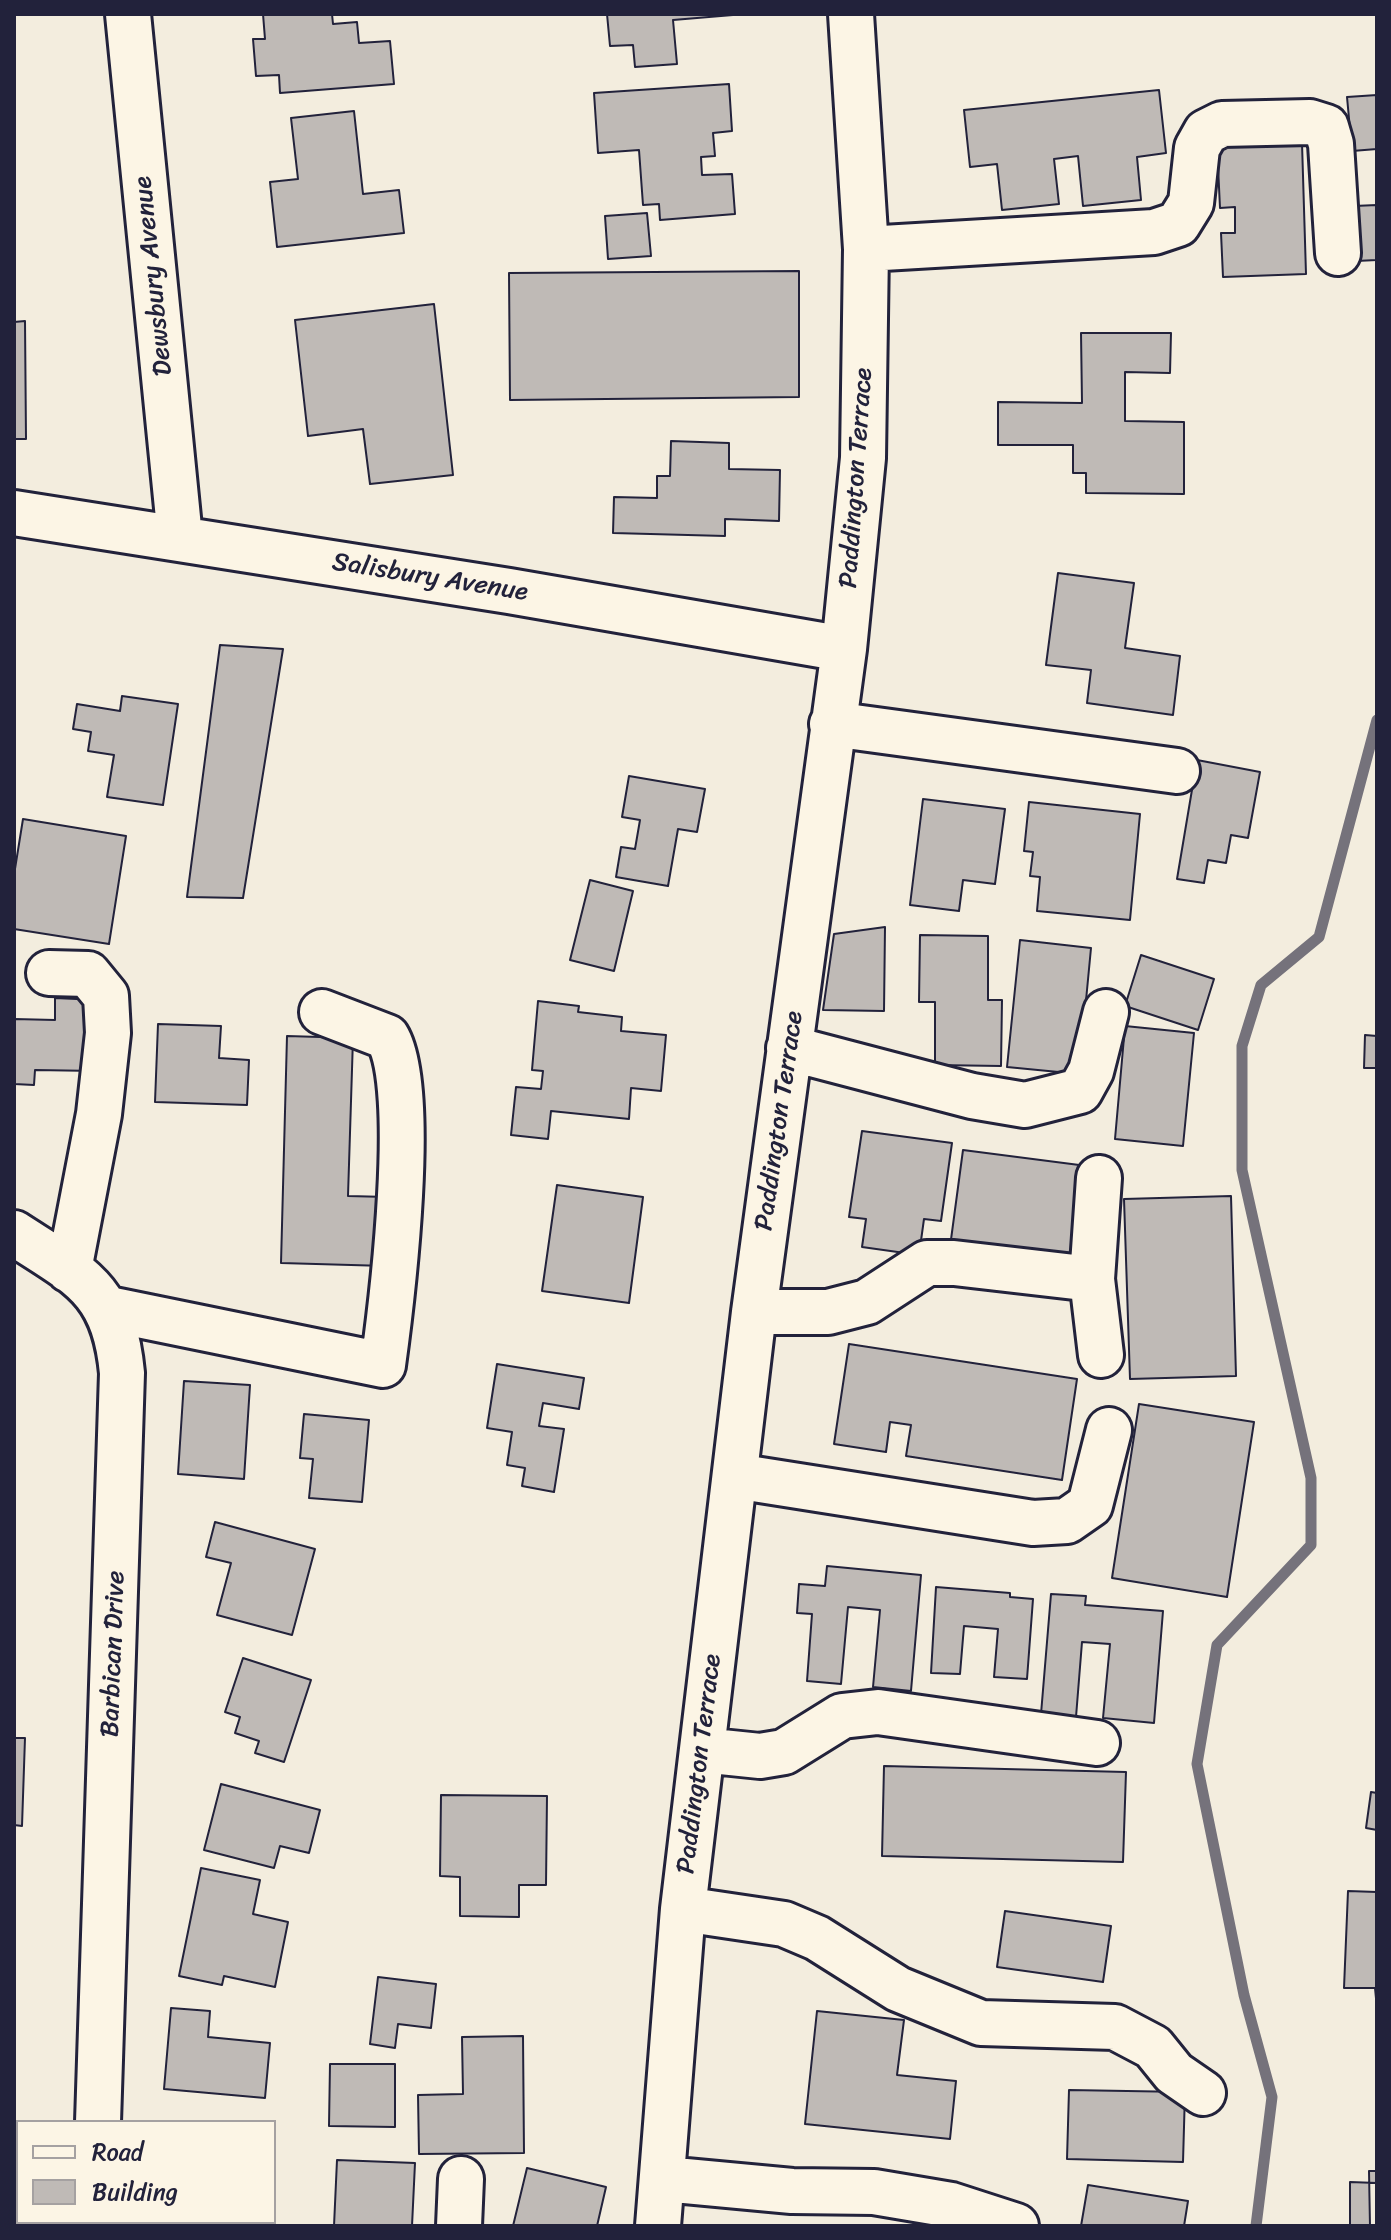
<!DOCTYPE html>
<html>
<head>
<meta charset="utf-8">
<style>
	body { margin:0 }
	#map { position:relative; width:1391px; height:2240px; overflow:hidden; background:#f3edde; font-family:Sriracha,sans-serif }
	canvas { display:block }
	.frame { position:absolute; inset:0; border:16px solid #22223b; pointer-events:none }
	.legend { position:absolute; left:16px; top:2120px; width:260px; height:104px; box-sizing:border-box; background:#fcf5e5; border:2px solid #a5a1a1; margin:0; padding:10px 14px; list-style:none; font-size:24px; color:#22223b }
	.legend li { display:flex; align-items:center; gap:16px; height:40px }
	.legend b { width:40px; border:2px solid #a5a1a1 }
</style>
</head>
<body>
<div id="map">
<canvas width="1391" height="2240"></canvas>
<div class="frame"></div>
<ul class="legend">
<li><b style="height:10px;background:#fcf5e5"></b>Road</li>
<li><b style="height:22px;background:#bfbab6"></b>Building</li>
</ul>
</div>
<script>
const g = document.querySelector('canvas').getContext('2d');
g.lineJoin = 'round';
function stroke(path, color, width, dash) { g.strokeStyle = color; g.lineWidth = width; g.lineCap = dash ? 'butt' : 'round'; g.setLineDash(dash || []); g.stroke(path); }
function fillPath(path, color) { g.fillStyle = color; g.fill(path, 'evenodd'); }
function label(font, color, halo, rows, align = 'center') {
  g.font = font + ' Sriracha,sans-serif'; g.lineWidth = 7; g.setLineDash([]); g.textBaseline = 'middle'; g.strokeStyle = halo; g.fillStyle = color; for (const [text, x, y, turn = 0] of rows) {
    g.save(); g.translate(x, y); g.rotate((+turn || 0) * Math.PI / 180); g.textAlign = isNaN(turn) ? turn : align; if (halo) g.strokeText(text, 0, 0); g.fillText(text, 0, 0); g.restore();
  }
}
stroke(new Path2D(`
	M1256,2226L1272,2097L1244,1995L1197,1764L1217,1645L1311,1545V1478L1242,1170V1046L1261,985L1319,937L1377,720`), '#75727b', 11);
const building = new Path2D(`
	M263,14H332L333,24L357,22L359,43L390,41L394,84L280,93L279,75L256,76L253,39H265Z
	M607,14H733V15L673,20L677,64L635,67L633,45L610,46Z
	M729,84L732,131L713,133L715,156L701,157L702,175L732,174L735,214L660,220L659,204L643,205L639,150L598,153L594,93Z
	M1159,90L1166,153L1137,157L1141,200L1083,206L1078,156L1054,159L1059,204L1002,210L997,164L970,167L964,110Z
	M1377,95V149L1352,151L1347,97Z
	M354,111L363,194L399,190L404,233L277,247L270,182L298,179L291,118Z
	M1302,143L1306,274L1223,277L1221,233H1235V207L1220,208L1217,145Z
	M1377,205V260L1356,261L1354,206Z
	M647,213L651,256L608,259L605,216Z
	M799,271V397L510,400L509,273Z
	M434,304L453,475L370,484L363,429L308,436L295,320Z
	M25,321L26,439H14V322Z
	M1081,333H1171L1170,373L1125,372V421L1184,422V494L1086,493V473H1073V445H998V402L1082,403Z
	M671,441L729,443V469L780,470L779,521L725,519V536L613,533L614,497L657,498V476H670Z
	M1058,573L1134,583L1125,648L1180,656L1173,715L1087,703L1091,670L1046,665Z
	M220,645L283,649L243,898L187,897Z
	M122,696L178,704L163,805L107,797L114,755L88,751L91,732L73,729L77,704L120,711Z
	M1197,760L1260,772L1248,838L1231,835L1226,863L1208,860L1204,883L1177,879Z
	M629,776L705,789L697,832L678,829L668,886L616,877L621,847L635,849L640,820L622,817Z
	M923,799L1005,809L995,884L963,880L959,911L910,905Z
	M1029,802L1140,814L1130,920L1037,911L1040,877L1030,876L1033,852L1024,851Z
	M23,819L126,836L109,944L14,929V875Z
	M590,880L633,891L614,971L570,960Z
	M885,927L884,1011L823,1010L834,934Z
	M920,935L988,936V1000H1002L1001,1066L935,1065V1002H919Z
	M1020,940L1091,948L1079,1074L1007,1067Z
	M1141,955L1214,979L1198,1030L1125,1006Z
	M55,998L98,1000L96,1071L35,1070L34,1085L14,1084V1019L55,1020Z
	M538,1001L579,1006L578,1012L622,1017L621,1031L666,1035L661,1091L631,1088L629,1119L551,1111L548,1139L511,1135L516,1087L541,1089L543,1071L532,1070Z
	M158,1024L221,1026L219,1058L249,1060L247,1105L155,1102Z
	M1125,1026L1194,1033L1183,1146L1115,1139Z
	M1365,1035L1377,1036V1068H1364Z
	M287,1036L353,1038L348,1196L388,1197L386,1266L281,1263Z
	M862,1131L952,1143L941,1221L924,1219L919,1255L862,1247L866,1219L849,1217Z
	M963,1150L1087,1166L1075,1263L950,1247Z
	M557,1185L643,1197L629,1303L542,1291Z
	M1231,1196L1236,1376L1130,1379L1124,1199Z
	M849,1344L1077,1379L1062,1480L906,1456L911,1425L890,1422L886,1452L834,1444Z
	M497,1364L584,1378L579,1409L543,1403L539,1426L564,1429L554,1492L522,1486L525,1468L507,1465L512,1432L487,1428Z
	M184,1381L250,1385L244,1479L178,1474Z
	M1139,1404L1254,1422L1227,1597L1112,1578Z
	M304,1414L369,1420L362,1502L309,1498L313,1459L300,1458Z
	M215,1522L315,1549L292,1635L217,1615L231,1563L206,1557Z
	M827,1566L921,1575L911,1691L873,1687L880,1610L848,1607L841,1684L807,1681L812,1614L797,1613L799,1584L825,1586Z
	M936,1587L1010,1593V1597L1033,1599L1027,1679L994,1677L998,1629L964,1626L960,1674L931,1673Z
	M1051,1594L1086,1596L1085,1605L1163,1611L1154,1723L1103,1718L1110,1644L1082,1642L1076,1717L1041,1714Z
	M243,1658L311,1680L284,1762L255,1753L259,1741L235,1733L240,1717L225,1712Z
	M14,1738H25L22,1826L14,1825Z
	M884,1766L1126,1772L1123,1862L882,1856Z
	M221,1784L320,1810L309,1853L280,1846L274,1868L204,1850Z
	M1371,1792L1377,1793V1830L1366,1828Z
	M441,1795L547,1796L546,1885H519V1917L460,1916V1877L440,1876Z
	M201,1868L260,1880L253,1914L288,1922L275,1987L224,1976L222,1985L179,1976Z
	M1348,1891L1377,1892V2009L1375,1988H1344Z
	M1005,1911L1111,1926L1103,1982L997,1967Z
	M378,1977L436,1984L431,2028L398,2024L395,2048L370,2044Z
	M171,2008L210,2011L208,2037L270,2043L265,2098L164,2089Z
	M817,2011L904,2020L897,2075L956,2081L950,2139L805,2124Z
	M523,2036L524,2153L419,2154L418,2095L463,2094L462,2037Z
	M330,2064H395V2127L329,2126Z
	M1069,2090L1185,2092L1183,2162L1067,2159Z
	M337,2160L415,2163L412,2226H334Z
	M527,2168L606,2187L597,2226H513Z
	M1369,2171H1377V2226H1370Z
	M1350,2182L1377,2183V2226H1350Z
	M1088,2185L1188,2201L1184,2226H1081Z
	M181,2222H236V2226H181Z`);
fillPath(building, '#bfbab6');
stroke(building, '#22223b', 2);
const minor = new Path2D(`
	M128,14L180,538
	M866,249L1154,232L1178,224L1191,203L1197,148L1206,132L1222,124L1310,122L1326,127L1331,144L1338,253
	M14,513L509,591L844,649
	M832,724L1177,771
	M49,973L88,974L106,996L108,1033L99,1114L69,1270
	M789,1048L972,1096L1025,1105L1080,1091L1091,1071L1106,1012
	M1099,1178L1092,1279L1101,1355
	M14,1233C80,1276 114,1288 122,1373L98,2122
	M109,1309L383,1365C392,1300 418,1087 387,1037L322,1012
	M754,1312H828L867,1302L927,1263H954L1092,1279
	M735,1476L1033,1523L1067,1521L1090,1505L1109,1430
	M702,1750L760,1756L784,1752L842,1716L878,1712L1097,1743
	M683,1909L784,1924L817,1938L898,1989L981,2023L1115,2027L1153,2047L1174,2073L1203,2093
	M664,2179L792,2191L874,2192L951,2205L1016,2226
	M92,2226L93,2222
	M459,2226L461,2179
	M658,2226L683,1909L754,1312L844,649L863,458L866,249L851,14`);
stroke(minor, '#22223b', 50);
stroke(minor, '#fcf5e5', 44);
label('26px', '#22223b', '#fcf5e5', [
	["Dewsbury Avenue",154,276,-96],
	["Paddington Terrace",857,478,-86],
	["Salisbury Avenue",430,578,9],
	["Paddington Terrace",780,1121,-82],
	["Barbican Drive",114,1654,-88],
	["Paddington Terrace",700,1764,-83]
]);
</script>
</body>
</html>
